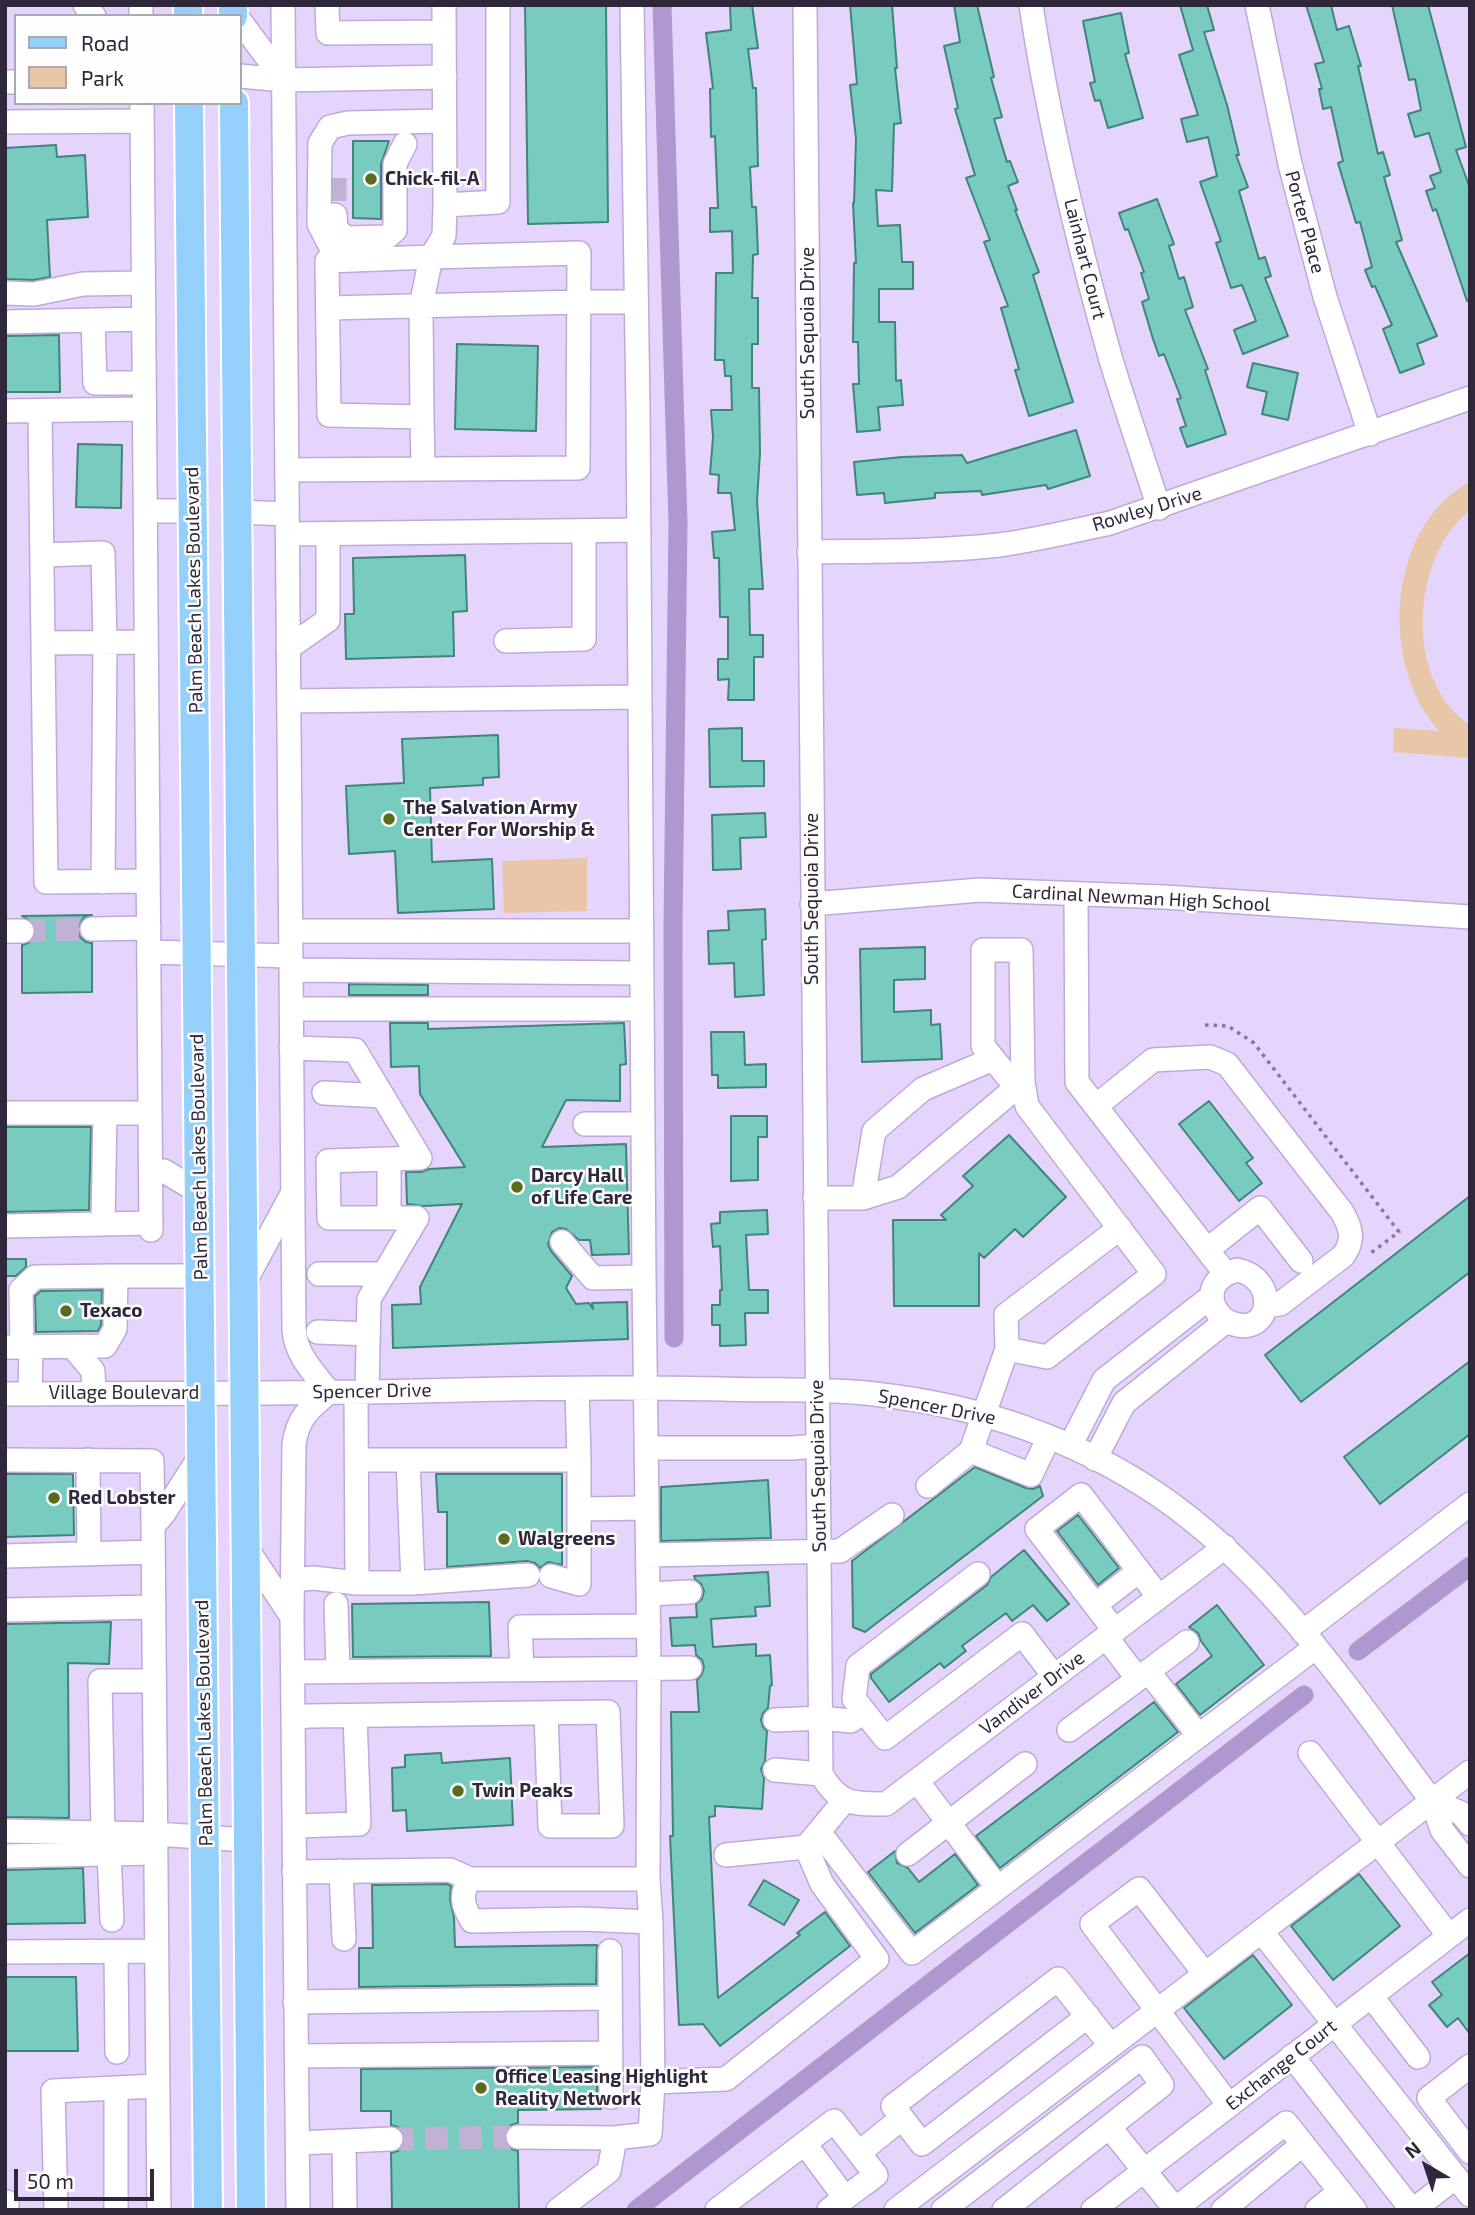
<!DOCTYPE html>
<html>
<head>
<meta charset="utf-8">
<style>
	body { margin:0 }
	#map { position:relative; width:1475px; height:2215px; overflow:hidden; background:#e5d5fc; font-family:"Exo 2",sans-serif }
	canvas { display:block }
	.frame { position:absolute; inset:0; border:7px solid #2f273a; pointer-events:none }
	.legend { position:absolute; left:14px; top:14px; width:228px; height:91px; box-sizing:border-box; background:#fefefe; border:2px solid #aba8b0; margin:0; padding:9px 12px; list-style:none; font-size:21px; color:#2f273a }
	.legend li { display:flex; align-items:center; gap:14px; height:35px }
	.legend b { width:35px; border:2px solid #aba8b0 }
	.north { position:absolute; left:1391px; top:2131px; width:70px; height:70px; -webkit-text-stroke:5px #fefefe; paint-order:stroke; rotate:321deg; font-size:19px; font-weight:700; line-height:28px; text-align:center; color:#2f273a }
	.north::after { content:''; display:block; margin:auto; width:24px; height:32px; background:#2f273a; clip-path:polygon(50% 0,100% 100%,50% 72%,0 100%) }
	.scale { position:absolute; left:14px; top:2169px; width:140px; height:32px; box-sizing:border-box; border:4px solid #2f273a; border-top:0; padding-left:9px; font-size:21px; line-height:24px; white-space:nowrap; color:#2f273a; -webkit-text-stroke:5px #fefefe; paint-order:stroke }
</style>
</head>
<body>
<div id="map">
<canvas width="1475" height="2215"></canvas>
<div class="frame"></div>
<ul class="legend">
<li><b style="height:9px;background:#94d0fb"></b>Road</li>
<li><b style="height:19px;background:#e8c7a9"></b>Park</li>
</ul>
<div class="north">N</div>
<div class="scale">50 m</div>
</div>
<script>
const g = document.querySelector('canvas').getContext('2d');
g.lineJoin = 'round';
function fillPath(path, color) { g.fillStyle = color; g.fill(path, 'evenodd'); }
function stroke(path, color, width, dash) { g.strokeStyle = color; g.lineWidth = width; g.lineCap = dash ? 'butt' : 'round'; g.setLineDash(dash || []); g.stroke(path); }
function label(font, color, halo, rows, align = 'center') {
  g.font = font + ' "Exo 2",sans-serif'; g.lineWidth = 5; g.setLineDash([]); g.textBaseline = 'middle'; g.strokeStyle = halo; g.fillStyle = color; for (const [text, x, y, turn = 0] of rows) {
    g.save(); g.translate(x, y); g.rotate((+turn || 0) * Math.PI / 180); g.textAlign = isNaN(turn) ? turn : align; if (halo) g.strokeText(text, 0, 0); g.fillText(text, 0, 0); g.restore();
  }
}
fillPath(new Path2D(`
	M1470,482V510C1411,557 1403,681 1470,725V758L1393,752L1394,728L1439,731C1379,665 1386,526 1470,482Z
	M587,858V911L504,913L502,861Z`), '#e8c7a9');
stroke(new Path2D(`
	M662,5L678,523L673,925L674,1338
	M1358,1651L1470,1566
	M636,2210L1304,1695`), '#af97d0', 19);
const building = new Path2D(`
	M525,5H606L608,222L528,224Z
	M730,5H752L758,48L748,49L753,88H756L758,166L750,167L752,207H756L758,254L753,255L752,298H758V344H752V388H759L760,453L757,501L763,589H749L750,635H763V657H754V700H728L729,679L718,680V659H728V617H720L719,558H714L712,532L735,530L731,493H718L719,475L710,474L713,437L711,410H732L731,376H725L724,360H715L716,273H733L732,231L710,232V208H718L715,136L711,137L710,89L713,88L706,33L731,30Z
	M850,5H892L897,68H895L901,123L894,124L892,191L876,190L878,226L900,225L902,262H913V289H879V322H895L896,381L901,380L903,405L878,407L880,430L857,432L853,384H859L858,342H853L854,263H856L853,203H854L856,139L850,85L857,84Z
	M954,5H977L994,77L991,78L1002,117L994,119L1007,162L1010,161L1018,182L1008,186L1017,210H1015L1039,272L1033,275L1073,402L1029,416L1015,370L1019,369L1001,308L1008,306L984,242L990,240L966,178L975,175L955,109L958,108L944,46L960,42Z
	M1180,5H1207L1214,30L1204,32L1227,105L1239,155H1236L1248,187L1239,191L1259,259L1265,257L1271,276L1265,278L1288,336L1243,354L1234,330L1256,321L1242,285L1231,288L1216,243L1221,241L1200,182L1217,176L1208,137L1187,142L1181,119L1198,115L1179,55L1193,50Z
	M1306,5H1331L1337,30L1349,26L1361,66H1358L1378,154L1383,152L1390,175L1384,177L1402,240L1396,242L1437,336L1417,344L1424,364L1400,373L1383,329L1392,325L1375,286L1372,287L1365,270L1372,267L1360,222L1356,223L1338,163L1343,161L1331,107L1323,109L1319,89H1322L1315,64L1324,62Z
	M1392,5H1428L1466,147L1456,150L1470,188V301H1467L1436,209L1433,211L1426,191L1435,188L1430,176L1441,172L1429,133L1415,137L1408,114L1421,110L1415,79L1409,80Z
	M1121,13L1129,53L1125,54L1143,118L1108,128L1100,100L1095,101L1090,83L1095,82L1083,21Z
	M353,141H389L381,164V219L353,218Z
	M56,145L57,157L85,155L88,217L47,220L50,277L33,280L5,279V148Z
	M1157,199L1174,244L1169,246L1179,279L1184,277L1193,307L1185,310L1208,369L1205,370L1226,434L1187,447L1180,428L1186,426L1177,399L1181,398L1164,354L1159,356L1153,339L1142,302L1149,299L1141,273L1144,272L1128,229L1125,230L1119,213Z
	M59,335L60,392H5V336Z
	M457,344L538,346L536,431L455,429Z
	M1253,363L1298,373L1288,420L1262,414L1267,392L1247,387Z
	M1076,430L1090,476L1048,489L1046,485L982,495L981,491L935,493V498L885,503L884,493L857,495L854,462L902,457L962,455L967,463Z
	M78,444L122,445L121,508L76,507Z
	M465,555L467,611L453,612L454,656L346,659L345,614H354L353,558Z
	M742,728V761H764V786L710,787L709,729Z
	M498,735L499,777L483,778V785L430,788L432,862L492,859L494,909L398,913L395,851L349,854L346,786L404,783L402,739Z
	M765,813L766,837L740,838L741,869L713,870L712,815Z
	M765,909L766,939L762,940L764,995L735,997L734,963L709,964L708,931L729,930L728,911Z
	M92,915L84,917L78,929L80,937L86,942L92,943V992L22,993V945L28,943L34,939L36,930L34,923L22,916Z
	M925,947V979L894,980V1012L931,1010V1025L940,1024L942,1059L862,1062L860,949Z
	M349,984L428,985V995H349Z
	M390,1023H428V1029L624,1023L626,1064L620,1065V1101L566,1100L542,1147L626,1144L629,1254L592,1255L590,1240H579L566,1229L559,1228L552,1232L548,1244L551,1251L572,1276L566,1288L576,1304L589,1303L593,1309L592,1303L627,1302L628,1339L393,1348L392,1305L421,1304L420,1287L462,1204L424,1206L407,1204L406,1172H421L429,1169L465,1167L420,1094L419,1066L391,1067Z
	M711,1032H744L745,1065L766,1064V1087L718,1088V1075H712Z
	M1209,1101L1253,1158L1246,1163L1262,1183L1239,1201L1179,1124Z
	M731,1116H767V1137H758V1180L731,1181Z
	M5,1127H91L89,1210L5,1212Z
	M1009,1135L1066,1197L1023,1237L1015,1229L984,1258L979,1253V1306H894L893,1220H946L941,1215L973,1186L963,1176Z
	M1470,1196V1272L1301,1402L1265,1355Z
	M767,1210L768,1234L746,1235L749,1290H768V1313H745L746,1345L720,1346V1325H712V1305H720V1290H722L720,1246L713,1247L711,1224L720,1223V1212Z
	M5,1259H26V1267L16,1276H5Z
	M102,1290L101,1325L98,1331L36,1332L35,1296L41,1291Z
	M1470,1361V1434L1380,1504L1344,1457Z
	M975,1467L1026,1488L1033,1489L1040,1486L1043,1496L865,1632L853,1627L852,1561Z
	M5,1474H73L74,1535L5,1537Z
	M436,1474H562V1565L548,1562L540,1568L535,1563L527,1561L447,1567V1512H438Z
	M768,1480L771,1538L661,1541V1487Z
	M1078,1515L1119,1568L1098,1585L1057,1531Z
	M1024,1550L1069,1604L1047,1621L1033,1605L1012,1621L1006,1613L962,1646L966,1651L944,1668L940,1663L889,1702L871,1678V1674L987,1585L991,1577Z
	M768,1572L770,1606L755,1607L756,1616L711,1619L713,1647L756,1644V1656L770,1655L772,1685L770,1686L768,1708L763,1713L761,1720L763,1727L767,1731L765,1761L761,1769L764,1778L762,1809L715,1806V1816L709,1817L718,1998L800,1935L797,1933L825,1912L850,1946L720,2046L703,2024L679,2025L670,1836H673L671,1712H699L697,1680L702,1674L704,1667L702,1660L696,1655L695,1645L672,1646L670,1618L697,1617L696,1604L702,1599L704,1591L701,1584L695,1579L694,1576Z
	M489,1602L491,1656L353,1657L352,1604Z
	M1217,1605L1264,1665L1200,1715L1176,1684L1212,1656L1201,1641L1198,1633L1189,1627Z
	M111,1622L109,1664L68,1663L69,1818L5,1817V1624Z
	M1154,1702L1178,1732L1000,1868L976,1836Z
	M441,1753L442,1763L510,1758L513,1825L407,1831L406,1810L393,1811L392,1768L405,1767V1755Z
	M895,1851L897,1863L908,1868L919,1882L955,1854L978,1885L915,1933L868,1872Z
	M83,1868L85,1923L5,1924V1870Z
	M1359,1874L1400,1926L1333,1980L1291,1926Z
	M764,1880L799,1900L784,1925L749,1905Z
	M447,1884L451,1886L450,1900L454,1917L455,1947L597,1945L596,1984L359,1987V1948H373L372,1885Z
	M1470,1953V2034L1458,2018L1447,2027L1429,2005L1442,1995L1432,1982Z
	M1253,1955L1292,2005L1224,2059L1184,2008Z
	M5,1977H76L78,2051H5Z
	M597,2067V2097L601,2109L518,2110V2123L511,2125L506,2131L504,2138L506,2144L512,2149L518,2151L519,2210H392L391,2153L398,2151L403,2146L405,2138L398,2127L391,2125V2111H361V2069Z`);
fillPath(building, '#77ccbf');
stroke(building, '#42837a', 2);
stroke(new Path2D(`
	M335,178V215
	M22,931L92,929
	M391,2139L518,2137`), '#c1b2d5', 23, [23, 11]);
const minor = new Path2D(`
	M85,5L94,16
	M141,5V16
	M283,5L294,1329C295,1354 314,1373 329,1392
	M327,5L328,33L444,32
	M444,5L445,205L498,202V5
	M632,5L638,410L644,1277L649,1667L648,1879L651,1922L653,2082L726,2079L877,1959L822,1884L806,1847
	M805,5L821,1774C839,1805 853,1804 886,1804L1225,1547
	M1031,5C1049,125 1078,243 1111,360C1126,409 1143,458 1159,508
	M1257,5L1290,164L1325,297L1370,434
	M240,21L284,80
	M240,76L284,80L445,77
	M5,82H16
	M142,103L151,1230
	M5,122L142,121
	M335,215L336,229L346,238L387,237L395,230V164L405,144
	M337,259L319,224L320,143L330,127L348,123L443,121
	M5,293L34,294L83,284L143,283
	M328,308L579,302H636
	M93,320L95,383H144
	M5,322L144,319
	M5,411L144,409
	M40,411L46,882L148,881
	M422,417L423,469
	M287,470L578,468L579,253L431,257L421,306L422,417L329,415L327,261L431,257L444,236L445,205
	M145,511H193
	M237,512L287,514
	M288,534L639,530
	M809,552C872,551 936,552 999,545C1036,540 1073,531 1110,523L1470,398
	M42,555L103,553L105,642L103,882
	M506,641L584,639V531
	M43,643L146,642
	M288,648L328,620V534
	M289,701L640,697
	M1076,895L1077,1082L1225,1273
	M812,904L980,890L1164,897L1470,917
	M92,929L149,928
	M5,931H22
	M291,931H641
	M149,952L291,956
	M291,970L642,973
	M291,1009H642
	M291,1048L355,1050L420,1158L328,1161L329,1218H417L369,1299L367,1392
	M324,1093L383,1096
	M1096,1106L1153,1060L1210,1057L1227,1064L1342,1212C1351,1228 1355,1240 1343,1256L1280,1304L1266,1306
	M5,1113H150
	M585,1124H643
	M151,1170L164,1171L199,1192
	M815,1198H863L898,1187L1023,1082
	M863,1198L874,1131L923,1089L993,1059
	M389,1218V1159
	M103,1224L105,1113
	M5,1226L151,1223
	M562,1242L593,1278L644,1277
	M1207,1250L1260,1208L1301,1261
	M1237,1270C1279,1278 1272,1336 1234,1324C1225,1322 1218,1315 1214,1306C1207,1287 1219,1275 1237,1270Z
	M319,1274H384
	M243,1285L291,1196
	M318,1332L368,1334
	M5,1347L105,1346L115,1329L116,1276H200
	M22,1347L21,1290L35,1277L116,1276
	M73,1347L93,1371L94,1393
	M1007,1349L1047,1357L1154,1274L1027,1106L1023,1082L1021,950H983V1046L1016,1087
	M577,1389L579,1460
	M356,1392L357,1583
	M5,1394C143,1393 282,1394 420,1391C521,1388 622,1387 723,1389C773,1391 824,1388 874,1394C975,1405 1072,1437 1157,1494C1272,1572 1350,1692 1432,1801L1442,1830L1470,1866
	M30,1394L31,1347
	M1070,1446L1104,1380L1212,1296
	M647,1448H792L817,1446
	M971,1451L1031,1475L1049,1437
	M1095,1459L1124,1403L1226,1321
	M5,1460L152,1461L153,1526
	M88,1460L89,1554
	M357,1460H579V1584L551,1576
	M928,1486L971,1451L1007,1349L1006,1315L1120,1228
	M580,1509L647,1508
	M245,1546L292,1617
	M648,1555L840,1551L892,1515
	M5,1556L153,1552
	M978,1574L858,1666L854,1699L885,1738L1022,1634L1054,1676
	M293,1580L313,1578L357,1583H413L408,1460
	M413,1583L528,1575
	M648,1594L690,1592
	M336,1604L338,1672
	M1095,1605L1139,1571
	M5,1610L154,1607
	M1115,1631L1037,1529L1081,1495L1159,1597
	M1303,1632L1470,1504
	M1106,1637L1138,1679L1187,1642
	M522,1669L520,1627L649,1626
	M1148,1671L1199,1736
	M293,1672L690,1668
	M293,1718L308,1716L608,1712L612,1826H550L546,1713
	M775,1720L821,1718L851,1721L864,1711
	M1069,1730L1138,1679
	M1310,1753L1449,1936
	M775,1770L821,1774
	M917,1781L998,1888
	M1432,1801L1461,1813L1470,1824
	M294,1826L359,1824L355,1716
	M5,1831L155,1834L247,1840
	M819,1832L912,1953L1316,1647
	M103,1833L100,1681H154
	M109,1854L112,1920
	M908,1854L1025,1764
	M726,1855L806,1847L845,1800
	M5,1856L155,1853
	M341,1871L344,1939
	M294,1872L450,1870L470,1879H648
	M470,1879C460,1894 462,1905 472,1921L581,1919L651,1922
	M1261,1931L1470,2195
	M610,1951L611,2097
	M5,1952L156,1951
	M116,1952L117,2052
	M1205,1974L1139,1889L1092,1924L1229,2105
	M1371,1996L1418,2057
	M295,2002L610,1998
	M1088,2016L922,2144L893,2106L1058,1979L1111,2046
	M297,2056L611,2053
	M1292,2056L1412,2210
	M1470,2066L1429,2098L1470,2152
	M116,2088V2210
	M1110,2128L1176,2210
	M518,2137L615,2138L609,2171L558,2210
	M615,2138L650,2134L653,2082
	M344,2142L345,2210
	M298,2143L391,2139
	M805,2144L845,2198
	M860,2152L902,2118
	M7,2202V2210
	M1175,2209L1286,2123L1355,2210
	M56,2210L53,2091L157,2086
	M159,2210L153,1526L164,1513L201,1455
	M298,2210L292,1617L294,1444C298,1417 309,1409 329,1392
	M717,2210L834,2121L876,2175L829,2210
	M896,2210L1470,1772
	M943,2210L1142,2057L1162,2085L1004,2210
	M1093,2210L1470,1920
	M1223,2210L1303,2144
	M1317,2210L1340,2191
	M1413,2210L1456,2177`);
const major = new Path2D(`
	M188,5V16
	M233,5V16
	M189,103L208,2210
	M234,103L251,2210`);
stroke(minor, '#beaad9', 26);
stroke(major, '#fff', 32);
stroke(new Path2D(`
	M1205,1025L1228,1026L1254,1043L1399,1232L1368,1255`), '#857996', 3.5, [3.5, 5]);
stroke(minor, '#fff', 23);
stroke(major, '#94d0fb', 28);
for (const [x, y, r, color] of [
	[371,179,7,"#576d1d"],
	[389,819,7,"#576d1d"],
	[517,1187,7,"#576d1d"],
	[66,1311,7,"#576d1d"],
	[54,1498,7,"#576d1d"],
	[504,1539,7,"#576d1d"],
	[458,1791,7,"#576d1d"],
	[481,2088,7,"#576d1d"]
]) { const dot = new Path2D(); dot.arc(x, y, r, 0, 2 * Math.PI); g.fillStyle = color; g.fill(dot); stroke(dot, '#fefefe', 2.5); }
label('bold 19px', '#2f273a', '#fefefe', [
	["Chick-fil-A",385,179],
	["The Salvation Army",403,808],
	["Center For Worship &",403,830],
	["Darcy Hall",531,1176],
	["of Life Care",531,1198],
	["Texaco",80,1311],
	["Red Lobster",68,1498],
	["Walgreens",518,1539],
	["Twin Peaks",472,1791],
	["Office Leasing Highlight",495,2077],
	["Reality Network",495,2099]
], 'left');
label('19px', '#2f273a', '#fefefe', [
	["Porter Place",1305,222,75],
	["Lainhart Court",1085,259,76],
	["South Sequoia Drive",808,333,-90],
	["Rowley Drive",1147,509,-17],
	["Palm Beach Lakes Boulevard",194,590,-91],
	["Cardinal Newman High School",1141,898,3],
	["South Sequoia Drive",812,899,-90],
	["Palm Beach Lakes Boulevard",199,1157,-91],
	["Spencer Drive",372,1391,-1],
	["Village Boulevard",124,1393],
	["Spencer Drive",937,1407,11],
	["South Sequoia Drive",818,1466,-91],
	["Vandiver Drive",1032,1693,-37],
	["Palm Beach Lakes Boulevard",204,1723,-91],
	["Exchange Court",1281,2065,-38]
]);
</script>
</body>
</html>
